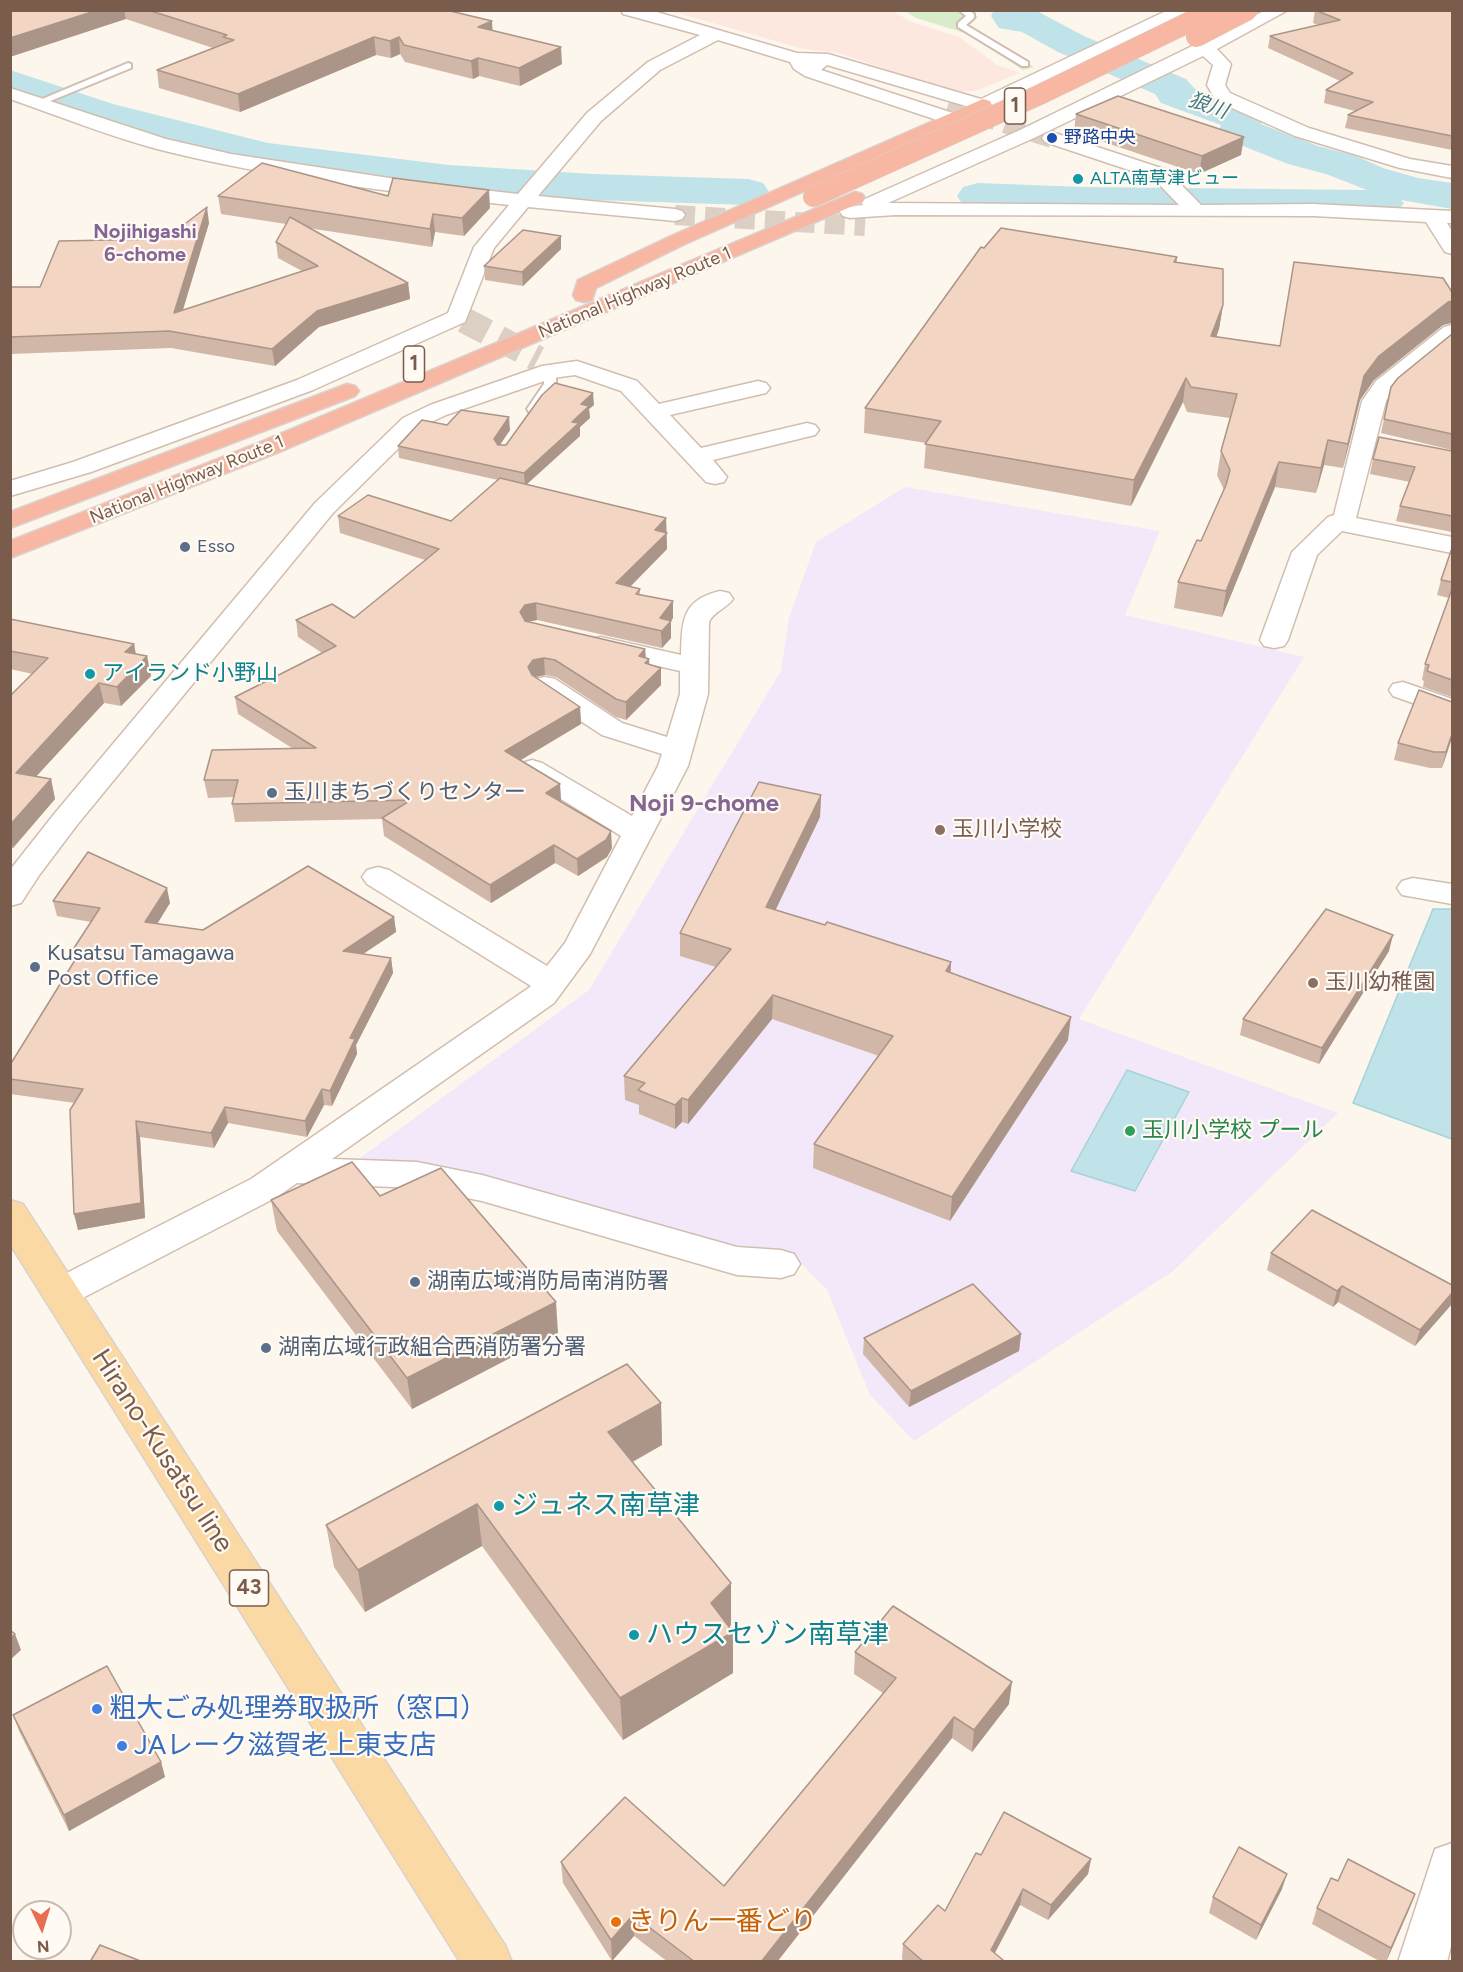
<!DOCTYPE html>
<html>
<head>
<meta charset="utf-8">
<style>
	body { margin:0 }
	#map { position:relative; width:1463px; height:1972px; overflow:hidden; background:#fdf6ec; font-family:Figtree,sans-serif }
	canvas { display:block }
	.frame { position:absolute; inset:0; border:12px solid #7a5c4d; pointer-events:none }
	.north { position:absolute; left:12px; top:1900px; width:60px; height:60px; box-sizing:border-box; background:#fffaf3; border:2px solid #cabbb1; border-radius:50%; rotate:176deg; font-size:16px; font-weight:700; line-height:24px; text-align:center; color:#7a5c4d }
	.north::after { content:''; display:block; margin:auto; width:21px; height:27px; background:#e76f51; clip-path:polygon(50% 0,100% 100%,50% 72%,0 100%) }
</style>
</head>
<body>
<div id="map">
<canvas width="1463" height="1972"></canvas>
<div class="frame"></div>
<div class="north">N</div>
</div>
<script>
const g = document.querySelector('canvas').getContext('2d');
g.lineJoin = 'round';
function fillPath(path, color) { g.fillStyle = color; g.fill(path, 'evenodd'); }
function stroke(path, color, width, dash) { g.strokeStyle = color; g.lineWidth = width; g.lineCap = dash ? 'butt' : 'round'; g.setLineDash(dash || []); g.stroke(path); }
function label(font, color, halo, rows, align = 'center') {
  g.font = font + ' Figtree,"Noto Sans JP",sans-serif'; g.lineWidth = 4.5; g.setLineDash([]); g.textBaseline = 'middle'; g.strokeStyle = halo; g.fillStyle = color; for (const [text, x, y, turn = 0] of rows) {
    g.save(); g.translate(x, y); g.rotate((+turn || 0) * Math.PI / 180); g.textAlign = isNaN(turn) ? turn : align; if (halo) g.strokeText(text, 0, 0); g.fillText(text, 0, 0); g.restore();
  }
}
fillPath(new Path2D(`
	M671,11H892L912,22L959,37L997,65L1020,73L975,91L949,92L886,73L892,71L838,53L803,49Z`), '#fde8e0');
fillPath(new Path2D(`
	M905,487L1160,531L1125,615L1304,657L1079,1019L1338,1113L1173,1271L914,1441L870,1395L827,1290L795,1257L743,1252L467,1171L360,1158L589,990L781,671L789,618L816,542Z`), '#f3e8fa');
fillPath(new Path2D(`
	M905,11H970L978,17L969,25L1034,67L1023,70L968,34L916,18Z`), '#d8ecc9');
const water = new Path2D(`
	M1433,909H1452V1139L1353,1103Z
	M1127,1070L1189,1092L1135,1191L1071,1171Z`);
fillPath(water, '#bfe3e8');
stroke(water, '#a5d3da', 1.5);
fillPath(new Path2D(`
	M994,10H1035L1084,36L1186,79L1195,89L1251,108L1262,121L1261,124L1318,146L1356,156L1383,168L1418,178L1452,183V209L1401,200L1404,203L1397,212L1382,216L1084,213L978,209L963,205L957,196L963,187L978,183L1084,187L1367,190L1326,174L1288,164L1228,140L1220,128L1221,125L1161,103L1155,94L1058,52L1022,32L999,28L991,16Z
	M10,70L113,104L268,143L449,165L593,174L748,179L763,183L769,192L763,201L748,205L593,200L449,191L267,167L85,120L10,95Z`), '#bfe3e8');
stroke(new Path2D(`
	M948,105L1052,138
	M675,215L865,226`), '#dcd0c4', 20, [20, 10]);
stroke(new Path2D(`
	M464,320L538,359`), '#dcd0c4', 26, [26, 13]);
const lane = new Path2D(`
	M959,10H969L974,14V18L966,25L1028,62V66H1022L958,27V23L966,16Z
	M128,63L131,64V68L43,104L35,102Z
	M550,368L556,371V384L537,412H529L527,409L544,384V371Z`);
const street = new Path2D(`
	M621,10H650L797,53L828,54L981,99L1168,10H1191L1189,14L983,111L827,65L821,70L959,115L961,119L959,123L952,125L805,76L794,69L790,62L718,40L660,70L601,121L538,196L675,209L682,211L685,215L682,219L675,221L528,207L494,248L465,322L313,390L91,472L10,496V481L73,462L297,380L448,313L474,247L509,205C392,192 271,178 157,149C108,136 59,116 10,99V88L166,139L231,154L429,184L518,194L587,113L648,62L700,35L623,14Z
	M1266,10H1288L1217,49L1231,64L1225,85L1230,93L1309,128L1410,159L1452,166V178L1400,168L1295,136L1216,101L1207,85L1213,65L1203,56L1034,138L888,203L1179,205L1153,178L1045,142L1042,138L1045,134L1052,132L1167,170L1201,205L1314,204L1452,211V223H1447L1452,231V254L1445,252L1426,222L1314,216L895,215L850,218L843,216L840,212L843,208L863,205L862,203L865,199L1020,130Z
	M1452,325V343L1393,391L1386,401L1356,518L1452,537V553L1342,531L1317,555L1288,640L1284,646L1274,648L1264,646L1260,640L1292,552L1328,517L1334,515L1362,401L1376,381L1444,327Z
	M577,361L637,381L659,404L758,381L766,383L770,388L766,393L670,415L701,448L807,423L815,425L819,430L815,435L713,460L727,477L724,482L715,484L706,482L621,391L575,375L553,378L446,415L419,428L333,513L77,825L40,874L21,903L10,906V870L55,813L315,503L403,418L430,405L542,366Z
	M720,591L729,593L733,599C726,609 714,611 709,622L708,694L688,766L590,954L554,1003L332,1159L417,1162L482,1175L737,1247L781,1250L794,1254L800,1264L794,1274L781,1278L737,1275L482,1201L417,1188L297,1183L277,1197L73,1303L60,1307L47,1303L41,1293L47,1283L251,1179L530,987L531,986L367,884L362,877L367,870L378,867L389,870L547,966L565,943L621,836L522,775L517,769L522,763L532,760L542,763L632,816L658,766L662,754L602,735L535,691L531,685L535,679L545,677L555,679L622,723L667,737L680,694V671L591,651L587,645L591,639L601,637L681,655C682,620 682,600 720,591Z
	M1403,682L1452,699V717L1393,696L1389,690L1393,684Z
	M1413,878L1452,884V904L1402,895L1397,888L1402,881Z
	M1452,1843V1942L1447,1962H1398L1435,1849Z`);
const primary = new Path2D(`
	M10,1200L23,1204L505,1945L512,1962H460L10,1244Z`);
const highway = new Path2D(`
	M983,99L990,101L992,105L990,109L685,244L596,288L592,300L584,302L576,300L573,295L578,280L671,236Z
	M855,192L862,194L865,198L862,202L279,452L10,558V541L261,442Z
	M347,384L355,386L359,391L355,396L10,528V512Z`);
stroke(lane, '#d1beb0', 4);
stroke(street, '#d1beb0', 3);
stroke(primary, '#dad1cd', 3);
stroke(highway, '#dad1cd', 3);
fillPath(lane, '#fff');
fillPath(street, '#fff');
fillPath(primary, '#fbd9a5');
fillPath(highway, '#f7b7a3');
const highwayBridge = new Path2D(`
	M1196,37L1248,10
	M813,197L1039,95L1214,10`);
stroke(highwayBridge, '#dad1cd', 21, []);
stroke(highwayBridge, '#f7b7a3', 20);
fillPath(new Path2D(`
	M10,10H445L492,21V31L562,64L520,86L479,76L473,79L405,62L400,54L391,58L376,55L240,112L159,88L157,70L213,48L126,19Z
	M1315,10H1452V150L1345,128L1348,115L1355,111L1324,103L1326,90L1340,81L1268,48L1270,36L1318,25L1313,23Z
	M1076,114L1241,155L1199,174L1074,132Z
	M218,196H388L490,208L464,236L435,232L432,247L308,228L408,283L410,299L319,327L275,366L171,348L10,354V287H40L209,223L183,310L302,271L278,258L276,242L286,224L221,214Z
	M561,249L523,286L485,280L484,266Z
	M1177,257V262L1223,305L1219,329L1216,337L1280,346L1443,325L1374,380L1360,400L1343,468L1324,465L1316,493L1275,487L1222,617L1174,608L1178,582L1201,541L1224,490L1217,475L1221,451L1230,418L1187,412L1183,402L1131,506L924,468L926,443L864,433L865,408Z
	M1452,334V450L1381,433L1384,419Z
	M594,405L589,409L590,418L580,427V436L526,484L666,518L667,549L630,587L640,589V595L673,601V618L671,621V638L662,648L537,620L527,622L645,649L646,658L649,659V665L661,685L626,720L616,717L556,677L545,675L535,677L580,707L581,724L520,760L560,784L561,801L612,848L607,857L578,876L555,863L491,903L384,836L382,819L235,822L232,804L234,797L208,798L204,780L292,748L238,714L235,697L322,653L298,637L296,620L354,618L425,560L340,533L338,516L451,521L498,480L399,458L398,446L447,425L510,430L500,445H506Z
	M1452,451V532L1396,521L1400,506L1410,482L1370,474L1373,459Z
	M1452,548V697L1423,687L1424,681L1422,680L1425,664L1449,598L1437,595L1441,580Z
	M10,619L134,644L136,654L147,656L151,676L121,706L104,703L36,776L51,779L55,799L13,848H10V696L33,674L10,669Z
	M1452,738L1442,768H1430L1394,760L1398,743Z
	M821,795L820,817L775,910L951,962V972L1068,1040L950,1221L813,1168L814,1144L879,1056L772,1019L688,1124L682,1122L675,1129L639,1114V1105L625,1100L624,1076L716,967L680,956V933Z
	M53,901L170,903L157,924L203,930L394,917L396,932L363,954L391,958L393,973L356,1045L357,1054L332,1106L324,1105L307,1137L228,1123L214,1148L140,1137L145,1218L78,1230L75,1103L10,1094V1065L75,961L72,951L91,922L57,916Z
	M1389,951L1319,1064L1240,1035L1243,1019Z
	M380,1196L558,1333L412,1409L277,1231L271,1200Z
	M1271,1253L1452,1304L1415,1346L1338,1302L1333,1307L1267,1270Z
	M1021,1334L1019,1351L909,1407L863,1354L864,1338Z
	M661,1403L662,1445L633,1462L731,1583V1625L729,1626L733,1673L623,1740L482,1546L365,1612L334,1567L326,1525Z
	M855,1652L1009,1704L972,1752L952,1738L777,1962H668L634,1936L612,1961L563,1883L561,1862L724,1886L883,1693L854,1674Z
	M13,1715L161,1762L165,1777L69,1831L19,1731Z
	M981,1855L1091,1859L1088,1874L1048,1920L1020,1905L995,1953L1002,1962H905L902,1959L903,1944L945,1911Z
	M1338,1881L1415,1894L1386,1962H1381L1312,1924L1317,1908Z
	M1282,1889L1256,1940L1209,1913L1213,1897Z`), '#d1b7a8');
fillPath(new Path2D(`
	M98,10H124L126,19L10,57V38Z
	M492,21L493,38L478,27Z
	M374,37L376,55L240,112L238,94Z
	M399,37L400,54L391,58L390,41Z
	M561,47L562,64L520,86L519,68Z
	M478,58L479,76L473,79L471,61Z
	M1244,137L1241,155L1199,174L1202,156Z
	M489,190L490,208L464,236L462,218Z
	M207,207L209,223L177,329L174,313Z
	M433,214L435,232L432,247L430,229Z
	M561,236V249L523,286L522,272Z
	M408,283L410,299L319,327L275,366L272,349L317,311Z
	M1452,301V323L1443,325L1374,380L1360,400L1343,468L1348,444L1364,376L1379,356L1448,302Z
	M1223,305L1219,329L1208,360L1211,336Z
	M1186,378L1183,402L1131,506L1134,480Z
	M593,393L594,405L589,409L590,418L580,427V436L525,486L524,473L572,422L581,404Z
	M509,417L510,430L495,452L494,439Z
	M1328,440L1324,465L1316,493L1321,468Z
	M1279,462L1275,487L1222,617L1226,591Z
	M666,518L667,549L617,600L616,583L655,530Z
	M673,601V618L671,621V638L662,648L660,618Z
	M536,603L537,620L527,622L521,629L520,612L525,605Z
	M134,644L137,663L125,652Z
	M645,649L646,663L649,659L650,676L639,656Z
	M147,656L151,676L121,706L117,687Z
	M544,658L545,675L535,677L529,684L528,667L533,660Z
	M661,668V685L626,720V702Z
	M99,683L104,703L21,793L16,773Z
	M580,707L581,724L506,769L505,751Z
	M1452,734V738L1442,768L1446,752Z
	M51,779L55,799L13,848L10,838V825Z
	M560,784L561,802L546,793Z
	M821,795L820,817L766,930V907Z
	M611,831L612,848L607,857L578,876L577,859Z
	M554,845L555,863L491,903L490,885Z
	M167,888L170,903L149,937L145,922Z
	M394,917L396,932L345,966L343,951Z
	M1393,935L1389,951L1319,1064L1322,1048Z
	M391,958L393,973L356,1045L357,1054L332,1106L330,1091L350,1038Z
	M951,962L949,986L946,971Z
	M773,995L772,1019L688,1124V1100Z
	M1071,1017L1068,1040L950,1221L952,1197Z
	M322,1089L324,1105L307,1137L305,1121Z
	M682,1098V1122L675,1129V1105Z
	M225,1107L228,1123L214,1148L211,1133Z
	M136,1121L140,1137L145,1218L78,1230L74,1214Z
	M1342,1286L1338,1302L1333,1307L1337,1291Z
	M1452,1293V1304L1415,1346L1420,1330Z
	M556,1302L558,1333L412,1409L407,1378Z
	M1021,1334L1019,1351L909,1407L911,1391Z
	M661,1403L662,1445L610,1474L608,1432Z
	M477,1504L482,1546L365,1612L358,1570Z
	M731,1583V1625L714,1643L733,1632V1673L623,1740L620,1698Z
	M15,1634L21,1650L10,1660V1638Z
	M1012,1682L1009,1704L972,1752L974,1730Z
	M954,1717L952,1738L777,1962H761Z
	M161,1762L165,1777L69,1831L64,1815Z
	M1091,1859L1088,1874L1048,1920L1051,1905Z
	M1287,1874L1282,1889L1256,1940L1261,1925Z
	M1023,1889L1020,1905L990,1962L991,1950Z
	M1415,1894L1409,1910L1386,1962L1391,1948Z
	M633,1915L634,1936L612,1961L611,1940Z`), '#aa9588');
const building = new Path2D(`
	M10,10H98L10,38Z
	M148,10H446L492,21L478,27L561,47L519,68L478,58L471,61L404,45L399,37L390,41L374,37L238,94L157,70L234,40L223,37L227,35Z
	M1315,10H1452V136L1348,115L1373,102L1326,90L1353,73L1270,36L1340,20Z
	M1118,96L1244,137L1202,156L1076,114Z
	M262,163L388,196L393,178L489,190L462,218L433,214L430,229L218,196Z
	M207,207L174,313L318,266L276,242L290,217L408,283L317,311L272,349L169,331L10,337V287H40L59,241L165,239Z
	M1001,228L1177,257L1174,262L1223,269V305L1211,336L1280,346L1294,262L1443,278L1452,292V301L1448,302L1379,356L1364,376L1348,444L1328,440L1321,468L1279,462L1226,591L1178,582L1197,540L1201,541L1226,485L1230,470L1221,451L1237,394L1191,387L1186,378L1134,480L925,444L941,421L865,408L981,247L984,248Z
	M523,230L561,236L522,272L484,266Z
	M1452,334V434L1384,419L1391,387L1398,378Z
	M555,383L593,393L581,404L589,406L572,422L579,423L524,473L398,446L422,420L447,425L461,410L509,417L494,439L498,445H506L542,395Z
	M1379,437L1452,451V516L1400,506L1415,467L1373,459Z
	M500,478L666,518L655,530L667,533L616,583L640,589L636,594L673,601L660,618L671,621L662,631L536,603L525,605L520,612L525,621L645,649L639,656L649,659L645,663L661,668L626,702L616,699L555,660L544,658L533,660L528,667L532,675L580,707L505,751L560,784L546,793L611,831L606,840L577,859L554,845L490,885L382,818L411,800L232,804L238,780H204L212,750L316,748L235,697L336,646L296,620L332,604L354,618L439,549L338,516L368,495L451,521Z
	M1452,548V582L1441,580Z
	M1452,589V680L1427,671L1429,665L1425,664Z
	M10,619L134,644L125,652L147,656L117,687L99,683L16,773L51,779L10,825V696L48,658L10,651Z
	M1419,690L1452,702V734L1446,752H1434L1398,743Z
	M759,782L821,795L766,907L825,925L827,922L951,962L946,971L1071,1017L952,1197L814,1144L893,1036L773,995L688,1100L682,1098L675,1105L638,1090L645,1083L624,1076L731,949L680,933Z
	M88,852L167,888L145,922L203,930L308,866L394,917L343,951L391,958L350,1038L355,1039L330,1091L322,1089L305,1121L225,1107L211,1133L136,1121L141,1203L74,1214L70,1110L83,1089L10,1079V1065L80,952L72,951L100,908L53,901Z
	M1326,909L1393,935L1322,1048L1243,1019Z
	M352,1162L380,1196L441,1168L556,1302L407,1378L271,1200Z
	M1312,1210L1452,1285V1293L1420,1330L1342,1286L1337,1291L1271,1253Z
	M973,1284L1021,1334L911,1391L864,1338Z
	M627,1364L661,1403L608,1432L731,1583L711,1603L733,1632L620,1698L477,1504L358,1570L326,1525Z
	M893,1606L1012,1682L974,1730L954,1717L761,1962H695L633,1915L611,1940L561,1862L625,1797L724,1886L896,1678L855,1652Z
	M10,1630L15,1634L10,1638Z
	M107,1666L161,1762L64,1815L13,1715Z
	M1004,1812L1091,1859L1051,1905L1023,1889L991,1950L1003,1960L1001,1962H924L903,1944L938,1905L945,1911L976,1853L981,1855Z
	M1239,1847L1287,1874L1261,1925L1213,1897Z
	M1348,1859L1415,1894L1391,1948L1317,1908L1331,1878L1338,1881Z
	M100,1945L143,1962H90Z`);
fillPath(building, '#f3d5c3');
stroke(building, '#aa9588', 1.5);
for (const [x, y, r, color] of [
	[1052,138,6,"#1a4fb4"],
	[1078,179,6,"#0f9aa8"],
	[185,547,6,"#5c6f8a"],
	[90,674,6,"#0f9aa8"],
	[272,793,6,"#5c6f8a"],
	[940,830,6,"#8d6e63"],
	[35,967,6,"#5c6f8a"],
	[1313,983,6,"#8d6e63"],
	[1130,1131,6,"#2e9e5b"],
	[415,1282,6,"#5c6f8a"],
	[266,1348,6,"#5c6f8a"],
	[499,1506,6,"#0f9aa8"],
	[634,1635,6,"#0f9aa8"],
	[97,1709,6,"#3f7fe0"],
	[122,1746,6,"#3f7fe0"],
	[616,1922,6,"#e8710a"]
]) { const dot = new Path2D(); dot.arc(x, y, r, 0, 2 * Math.PI); g.fillStyle = color; g.fill(dot); stroke(dot, '#fffaf3', 2); }
label('18px', '#164399', '#fffaf3', [
	["野路中央",1064,138]
], 'left');
label('18px', '#0d838f', '#fffaf3', [
	["ALTA南草津ビュー",1090,179]
], 'left');
label('18px', '#7a5c4d', '#fffaf3', [
	["National Highway Route 1",635,293,-23],
	["National Highway Route 1",187,480,-22]
]);
label('18px', '#4e5e75', '#fffaf3', [
	["Esso",197,547]
], 'left');
label('italic 20px', '#437c86', '#fffaf3', [
	["狼川",1208,106,20]
]);
label('bold 20px', '#846695', '#fffaf3', [
	["Nojihigashi",145,232],
	["6-chome",145,255]
]);
for (const [x, y, w] of [
	[1015,106,21],
	[414,364,21],
	[249,1588,39]
]) { const box = new Path2D(); box.roundRect(x - w / 2, y - 18, w, 36, 4.5); g.fillStyle = '#fffaf3'; g.fill(box); stroke(box, '#7a5c4d', 1.5); }
label('bold 21px', '#7a5c4d', null, [
	["1",1015,106],
	["1",414,364],
	["43",249,1588]
]);
label('22px', '#0d838f', '#fffaf3', [
	["アイランド小野山",102,674]
], 'left');
label('22px', '#4e5e75', '#fffaf3', [
	["玉川まちづくりセンター",284,793],
	["Kusatsu Tamagawa",47,954],
	["Post Office",47,979],
	["湖南広域消防局南消防署",427,1282],
	["湖南広域行政組合西消防署分署",278,1348]
], 'left');
label('22px', '#785e54', '#fffaf3', [
	["玉川小学校",952,830],
	["玉川幼稚園",1325,983]
], 'left');
label('22px', '#27864d', '#fffaf3', [
	["玉川小学校 プール",1142,1131]
], 'left');
label('bold 24px', '#846695', '#fffaf3', [
	["Noji 9-chome",704,804]
]);
label('27px', '#7a5c4d', '#fffaf3', [
	["Hirano-Kusatsu line",162,1451,57]
]);
label('27px', '#0d838f', '#fffaf3', [
	["ジュネス南草津",511,1506],
	["ハウスセゾン南草津",646,1635]
], 'left');
label('27px', '#366cbe', '#fffaf3', [
	["粗大ごみ処理券取扱所（窓口）",109,1709],
	["JAレーク滋賀老上東支店",134,1746]
], 'left');
label('27px', '#c56008', '#fffaf3', [
	["きりん一番どり",628,1922]
], 'left');
</script>
</body>
</html>
